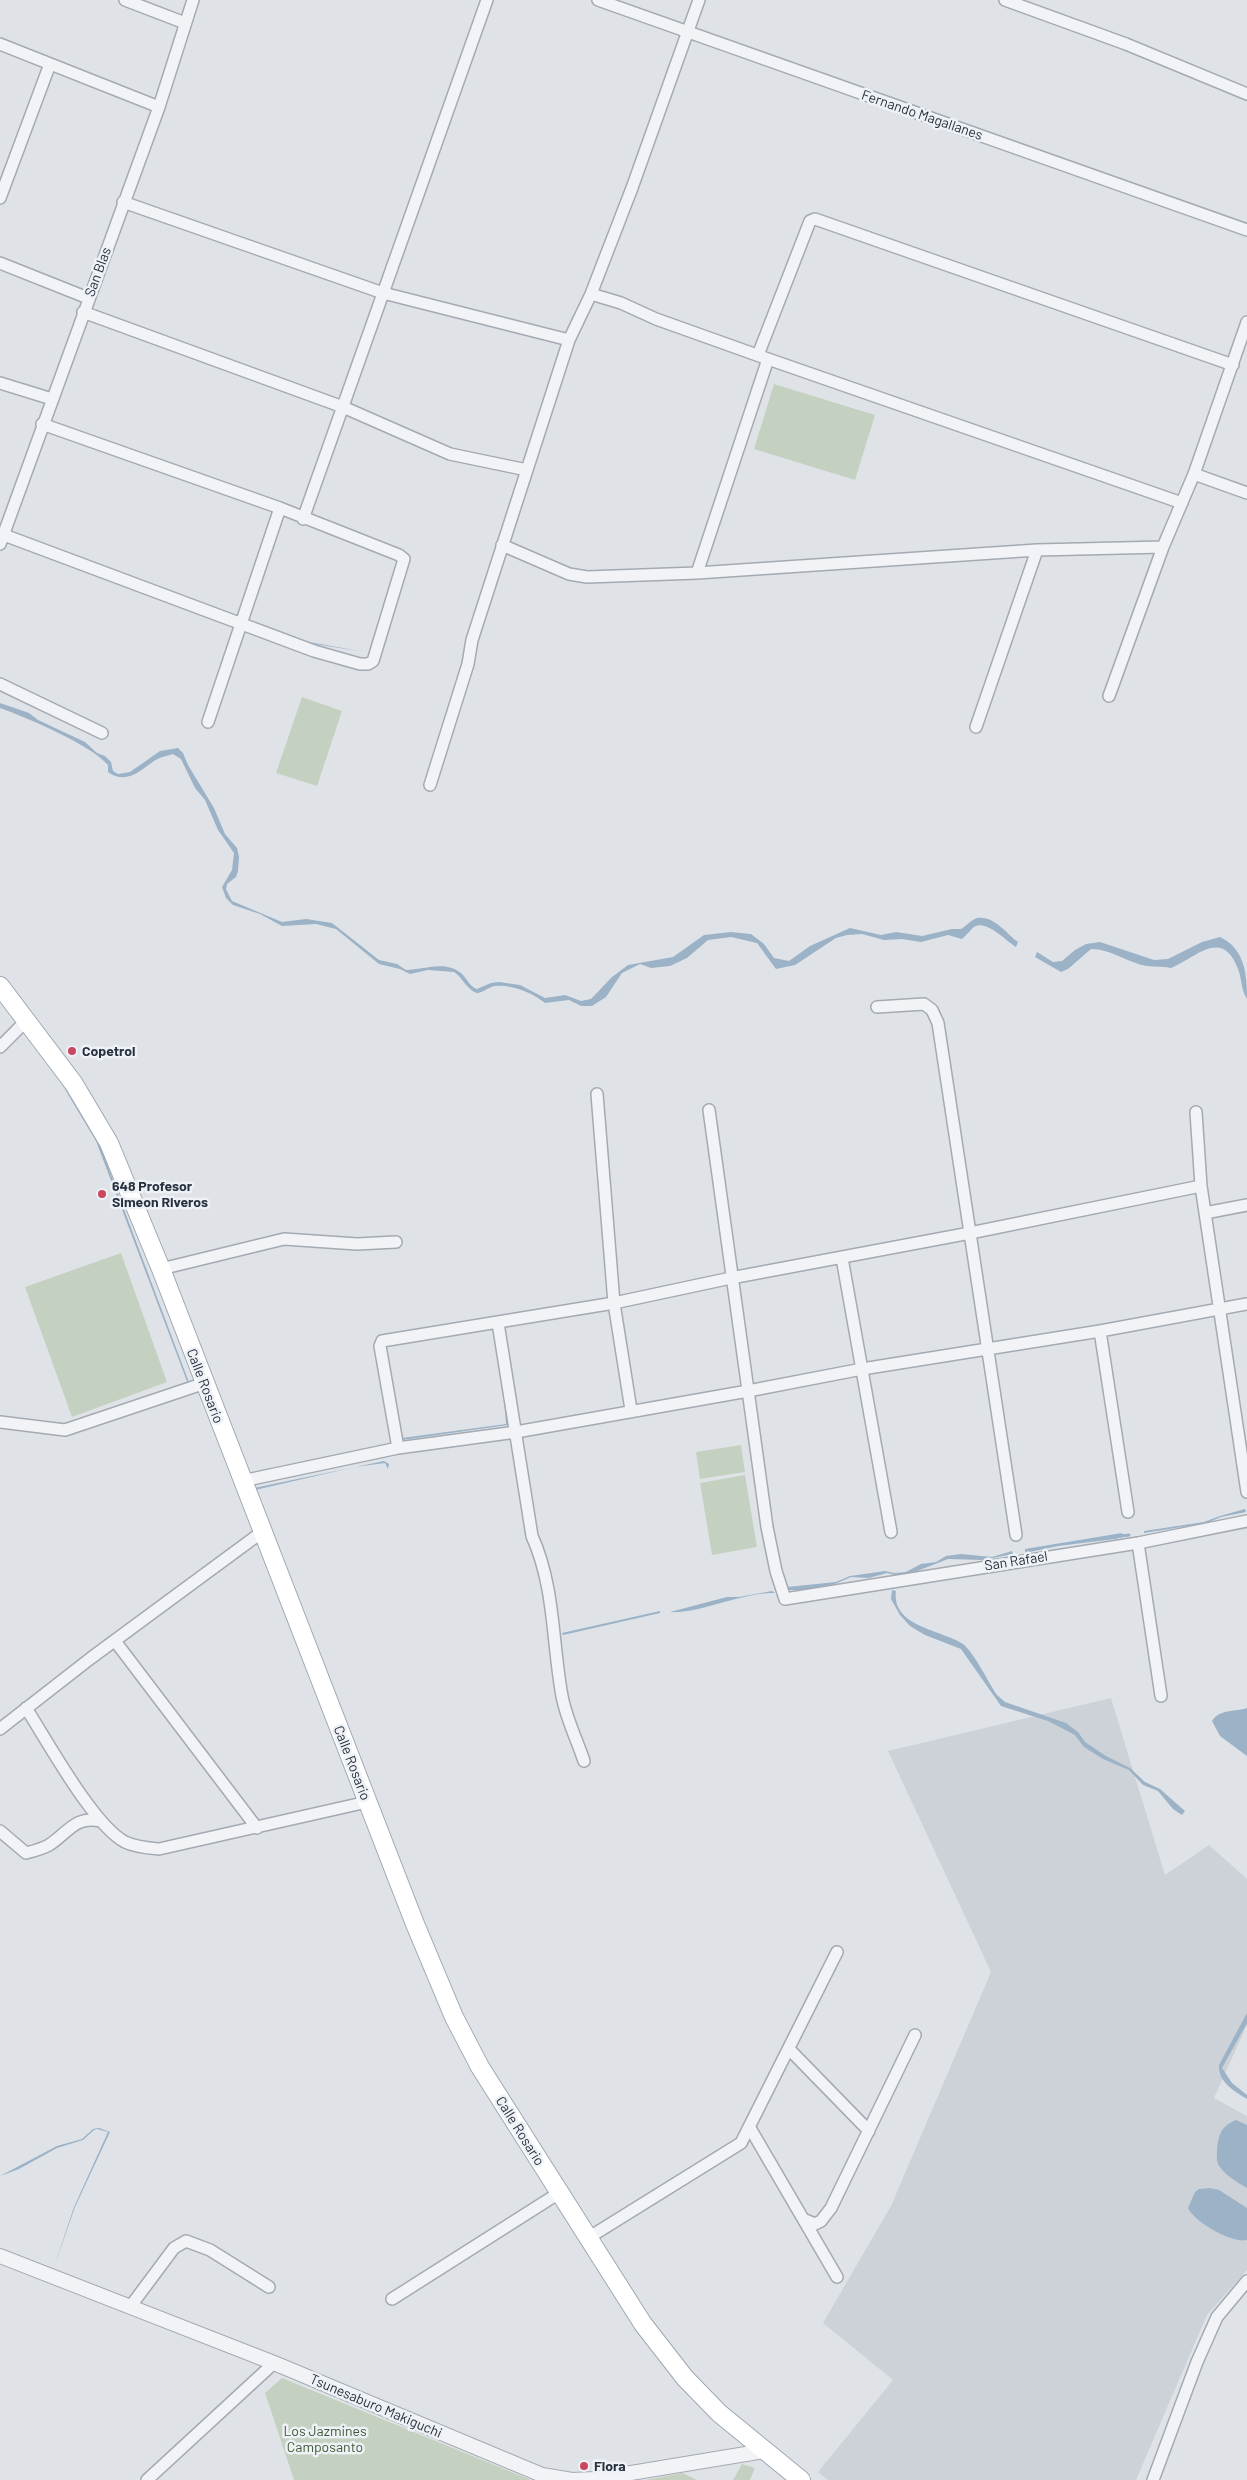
<!DOCTYPE html>
<html>
<head>
<meta charset="utf-8">
<style>
	body { margin:0 }
	canvas { display:block; background:#dfe3e8 }
</style>
</head>
<body>
<canvas width="1247" height="2480"></canvas>
<script>
const g = document.querySelector('canvas').getContext('2d');
g.lineJoin = 'round';
function fillPath(path, color) { g.fillStyle = color; g.fill(path, 'evenodd'); }
function stroke(path, color, width, dash) { g.strokeStyle = color; g.lineWidth = width; g.lineCap = dash ? 'butt' : 'round'; g.setLineDash(dash || []); g.stroke(path); }
function label(font, color, halo, rows, align = 'center') {
  g.font = font + ' Barlow,sans-serif'; g.lineWidth = 5; g.setLineDash([]); g.textBaseline = 'middle'; g.strokeStyle = halo; g.fillStyle = color; for (const [text, x, y, turn = 0] of rows) {
    g.save(); g.translate(x, y); g.rotate((+turn || 0) * Math.PI / 180); g.textAlign = isNaN(turn) ? turn : align; if (halo) g.strokeText(text, 0, 0); g.fillText(text, 0, 0); g.restore();
  }
}
fillPath(new Path2D(`
	M1111,1698L1165,1875L1209,1845L1247,1879V2025L1214,2098L1247,2116V2270L1207,2315L1136,2480H828L818,2472L893,2380L823,2323L891,2206L991,1972L888,1751Z`), '#cdd2d9');
fillPath(new Path2D(`
	M774,384L875,415L855,480L754,449Z
	M302,697L342,711L317,786L276,773Z
	M121,1253L167,1382L72,1417L25,1287Z
	M741,1445L745,1472L700,1479L696,1452Z
	M745,1475L757,1547L712,1555L700,1483Z
	M282,2378L531,2480H294L265,2393Z
	M742,2464L755,2468L750,2480H733Z
	M683,2473L697,2480H645Z`), '#c5d1c0');
fillPath(new Path2D(`
	M249,619L309,642L365,652L308,643Z
	M0,703L29,713L38,720L85,742L97,753L105,756L111,762L113,771L118,774L130,772L160,751L178,748L183,753L188,765L214,808L225,834L237,848L239,857L238,871L236,877L227,884L226,889L232,901L282,922L306,919L332,923L379,960L397,964L406,970C424,970 444,960 461,973C467,978 469,986 477,989L491,983L499,982L520,985L545,998L565,995L581,1001L591,999L612,977L628,965L673,957L704,935L731,932L751,934L764,944L774,958L789,961L810,946L850,928L881,935L896,932L922,936L952,929H961C966,926 971,920 977,918C994,915 1007,934 1018,942L1016,947C1006,941 986,919 974,927C970,930 967,935 962,939L948,935L921,942L902,939L884,940L862,934L847,935L836,938L795,965L776,969L757,943L731,937L708,940L687,958L670,966L651,968L640,964L622,973L606,997L592,1006H581L569,1000L545,1003C533,993 511,984 495,986C488,987 483,993 477,993C468,991 462,977 454,972L428,970L410,974L400,969L379,964L336,929L316,924L282,926L260,914L233,905L226,898L222,887L232,870L234,853L218,830L205,800L195,788L181,759L173,754C167,756 160,757 154,761C140,771 126,785 108,772V765C91,745 26,717 0,708Z
	M1220,937C1245,949 1247,974 1247,999C1241,990 1242,979 1238,969C1222,927 1196,958 1171,968C1163,966 1155,967 1147,966C1128,963 1111,949 1091,949L1068,969L1061,972L1035,957L1037,952L1053,962L1062,961L1075,950L1086,944L1100,942L1154,960L1168,959L1202,942Z
	M61,1083L98,1140L190,1385L70,1425H62L188,1384L96,1141Z
	M503,1386L509,1421L508,1425L402,1440V1438L506,1424Z
	M384,1461L389,1464L388,1469L385,1463L355,1467L255,1490L254,1488Z
	M1245,1509L1246,1512L1221,1517L1207,1523L1144,1533V1531L1204,1522L1220,1516Z
	M1122,1533L1123,1537L1115,1539L1058,1546L1025,1553V1549Z
	M1012,1551L1013,1554L983,1560L948,1559L907,1575L900,1576L887,1573L869,1578L851,1577L835,1584L802,1590H788L787,1587L836,1582L850,1576L885,1571L894,1573L906,1572L921,1564L936,1562L946,1556L961,1554L992,1557Z
	M892,1590L896,1591C891,1627 943,1630 963,1644C975,1654 988,1682 997,1695L1005,1702L1066,1723L1078,1732L1085,1742L1106,1756L1130,1768L1145,1782L1160,1789L1185,1811L1182,1815L1173,1809L1158,1791L1143,1785L1129,1770L1103,1759L1084,1747L1075,1735L1048,1721L1001,1706L961,1649L925,1635L910,1626L900,1615L891,1599Z
	M772,1591L775,1593C743,1592 699,1614 670,1612L727,1597H739Z
	M660,1611V1613L563,1635L562,1633Z
	M1247,1708V1756L1220,1736L1212,1721C1219,1709 1235,1712 1247,1708Z
	M1247,2013V2023L1222,2068L1232,2083L1247,2095V2099C1234,2091 1218,2082 1219,2065Z
	M1236,2120L1247,2125V2188C1237,2182 1226,2176 1219,2166C1216,2160 1217,2157 1217,2151C1218,2135 1221,2126 1236,2120Z
	M99,2128L110,2132L75,2207L53,2270L74,2207L108,2132L97,2129L94,2130L83,2140L57,2148L19,2169L0,2176L57,2146L82,2139L93,2129Z
	M1210,2188L1219,2190L1247,2208V2240C1233,2244 1194,2222 1188,2208L1195,2192L1199,2189Z`), '#9bb2c7');
stroke(new Path2D(`
	M1120,1536L1129,1535`), '#9bb2c7', 3);
const minor = new Path2D(`
	M125,0L185,23
	M598,0L1247,230
	M1005,0L1126,44L1247,94
	M0,44L159,107
	M0,198L50,64
	M123,202L383,293L569,340
	M0,263L88,298
	M591,294L621,303L656,319L768,359L1182,503
	M83,312L343,407L450,454L527,470
	M758,355L810,221L815,219L1233,365
	M0,383L52,399
	M1194,474L1247,493
	M303,519L487,0
	M4,535L314,651L360,664H368L373,661L404,559L399,555L280,508L42,424
	M0,544L159,107L193,0
	M502,545L569,574L587,577L697,573L1037,550L1163,547
	M697,573L768,359
	M0,684L102,733
	M1109,696L1163,547L1194,474L1247,322
	M208,722L280,508
	M976,727L1037,550
	M430,785L468,664L472,640L569,340L591,294L632,188L699,0
	M877,1007L924,1004L932,1010L938,1023L1016,1535
	M0,1047L27,1020
	M597,1094L614,1303L631,1410
	M709,1110L767,1527L776,1571L785,1599L1138,1543L1247,1521
	M1196,1112L1201,1186L1247,1492
	M1205,1213L1247,1205
	M842,1258L891,1532
	M161,1269L284,1239L357,1244L396,1242
	M498,1323L532,1536C555,1587 552,1642 562,1696C566,1718 577,1740 584,1761
	M1100,1331L1128,1512
	M0,1422L65,1430L205,1383
	M398,1448L380,1346L382,1341L614,1303L731,1278L970,1233L1201,1186
	M242,1481L398,1448L516,1432L748,1391L862,1369L1100,1331L1247,1304
	M1138,1543L1161,1696
	M115,1641L257,1828
	M26,1708C48,1742 93,1825 125,1842C135,1847 148,1848 159,1849L367,1802
	M0,1729L91,1658L262,1532
	M0,1831L26,1853C34,1851 42,1849 49,1845C67,1834 75,1815 100,1821
	M789,2049L869,2131
	M750,2128L837,2277
	M803,2219L815,2224L821,2221L831,2208L915,2035
	M588,2238L741,2143L837,1952
	M392,2299L559,2193
	M130,2307L174,2248L186,2241L210,2250L269,2287
	M147,2480L274,2363
	M1153,2480L1197,2362L1217,2317L1247,2281`);
const tertiary = new Path2D(`
	M0,2256L274,2363L542,2475L572,2480L595,2479L764,2451`);
const primary = new Path2D(`
	M0,986L74,1084L109,1143L161,1269L415,1924L454,2017L480,2067L643,2324L685,2378L719,2413L801,2480`);
stroke(minor, '#a4aab2', 14);
stroke(tertiary, '#a4aab2', 16);
stroke(primary, '#9ea8b3', 20);
stroke(minor, '#f1f3f6', 11);
stroke(tertiary, '#f1f3f6', 14);
stroke(primary, '#fff', 18);
for (const [x, y, r, color] of [
	[72,1051,5,"#c94761"],
	[102,1194,5,"#c94761"],
	[584,2466,5,"#c94761"]
]) { const dot = new Path2D(); dot.arc(x, y, r, 0, 2 * Math.PI); g.fillStyle = color; g.fill(dot); stroke(dot, '#eef1f5', 2); }
label('14px', '#28313e', '#eef1f5', [
	["Fernando Magallanes",922,115,19],
	["San Blas",98,272,-70],
	["Calle Rosario",205,1386,69],
	["San Rafael",1016,1561,-9],
	["Calle Rosario",352,1763,69],
	["Calle Rosario",520,2131,58],
	["Tsunesaburo Makiguchi",376,2406,23]
]);
label('bold 14px', '#28313e', '#eef1f5', [
	["Copetrol",82,1051],
	["648 Profesor",112,1186],
	["Simeon Riveros",112,1202],
	["Flora",594,2466]
], 'left');
label('14px', '#3e5936', '#eef1f5', [
	["Los Jazmines",325,2431],
	["Camposanto",325,2447]
]);
</script>
</body>
</html>
